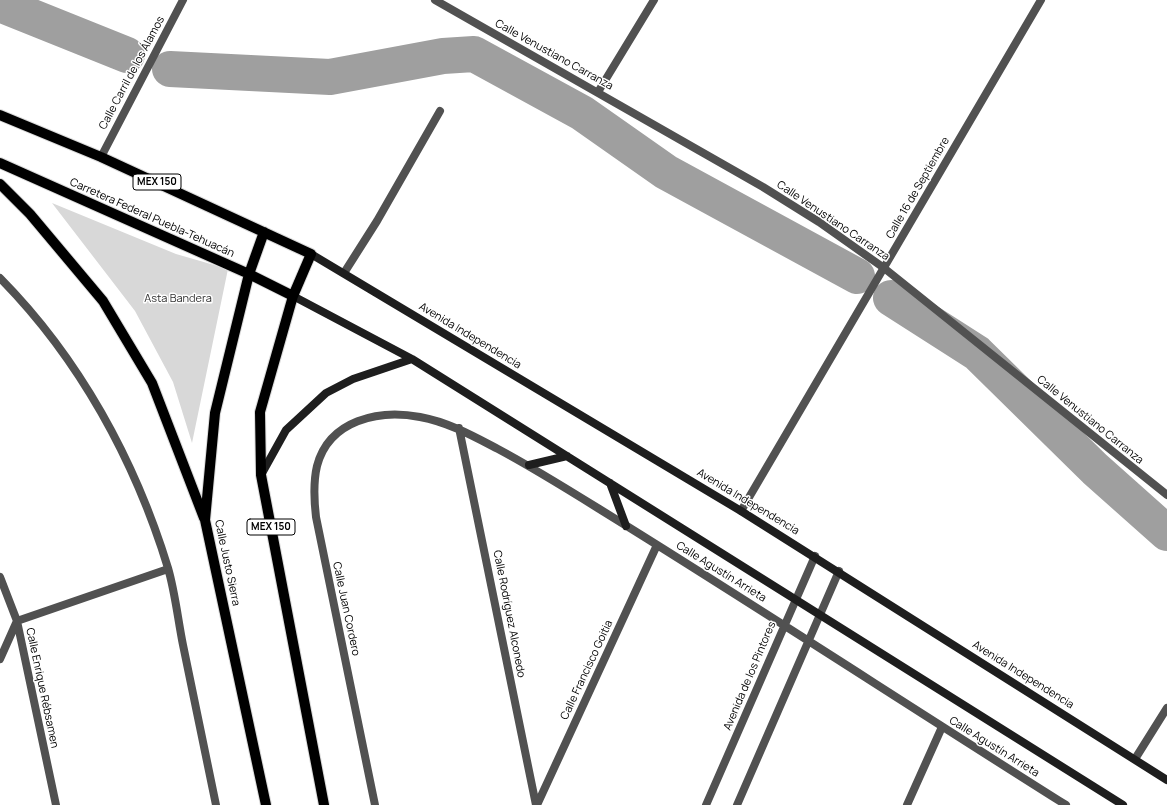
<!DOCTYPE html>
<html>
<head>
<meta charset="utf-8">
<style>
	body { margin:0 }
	canvas { display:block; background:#fff }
</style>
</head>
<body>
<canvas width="1167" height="805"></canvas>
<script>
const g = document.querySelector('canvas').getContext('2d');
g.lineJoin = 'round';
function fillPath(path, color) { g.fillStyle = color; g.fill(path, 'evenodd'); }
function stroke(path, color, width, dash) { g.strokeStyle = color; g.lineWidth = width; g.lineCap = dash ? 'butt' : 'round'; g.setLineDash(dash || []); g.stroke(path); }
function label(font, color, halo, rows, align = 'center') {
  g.font = font + ' Manrope,sans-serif'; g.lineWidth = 3; g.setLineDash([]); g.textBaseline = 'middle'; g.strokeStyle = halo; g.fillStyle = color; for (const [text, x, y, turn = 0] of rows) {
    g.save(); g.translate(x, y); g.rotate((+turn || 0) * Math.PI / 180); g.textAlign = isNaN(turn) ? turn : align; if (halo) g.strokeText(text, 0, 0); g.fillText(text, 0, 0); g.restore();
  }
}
fillPath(new Path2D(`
	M52,203L176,254L228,269L192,443L173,382L135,311Z`), '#d8d8d8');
stroke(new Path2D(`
	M0,4L127,55
	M170,69L330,77L443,56L474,54L582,113L666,172L857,276
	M891,298L977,353L1095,469L1167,533`), '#9f9f9f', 36);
const primary = new Path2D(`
	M0,115L101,157L311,254L293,296L260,412L261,475L324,805
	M0,163L249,274L293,296
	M0,184L30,214L103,301L152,383L204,518
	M264,232L249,274L215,413L205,520L266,805`);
stroke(primary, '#dbdbdb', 12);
stroke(new Path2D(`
	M344,273L377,221L440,111
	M1135,759L1167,708`), '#515151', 8);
stroke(new Path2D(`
	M598,92L654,0
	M0,278C79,358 135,460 168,568C175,592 178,620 183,645C194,698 205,752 216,805
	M459,428L536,805
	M741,511L1041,0
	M0,577L17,621L56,805
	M0,659L17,621L168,569
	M375,805L316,517C314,500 313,483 317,466C329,420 379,409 420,417C448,422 473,436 498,449C543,473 586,501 630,528C776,619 920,713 1066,805
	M537,805L657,545
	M706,805L815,556
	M737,805L839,571
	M907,805L942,727`), '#515151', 8);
stroke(new Path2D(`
	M435,0L763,187L819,222L884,268L1167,495
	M101,157L183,0`), '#515151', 8);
stroke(new Path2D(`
	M311,254L741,511L1167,780
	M293,296L412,359L1123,805
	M529,465L567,456
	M261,475L286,430L326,393L353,379L412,359
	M610,483L626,526`), '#1e1e1e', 8);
stroke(primary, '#000', 10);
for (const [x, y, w] of [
	[157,182,48],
	[271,527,48]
]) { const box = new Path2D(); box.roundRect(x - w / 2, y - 8, w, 16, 3); g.fillStyle = '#fff'; g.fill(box); stroke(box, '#000', 1); }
label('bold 10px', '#000', null, [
	["MEX 150",157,182],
	["MEX 150",271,527]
]);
label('11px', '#000', '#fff', [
	["Calle Venustiano Carranza",554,55,29],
	["Calle Carril de los Álamos",132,73,-62],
	["Calle 16 de Septiembre",918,188,-60],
	["Carretera Federal Puebla-Tehuacán",152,218,24],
	["Calle Venustiano Carranza",833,221,34],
	["Avenida Independencia",470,336,31],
	["Calle Venustiano Carranza",1090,420,39],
	["Avenida Independencia",748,502,31],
	["Calle Justo Sierra",227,563,78],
	["Calle Agustín Arrieta",721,572,32],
	["Calle Juan Cordero",346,609,78],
	["Calle Rodríguez Alconedo",509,614,79],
	["Calle Francisco Goitia",587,670,-65],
	["Avenida Independencia",1023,675,32],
	["Avenida de los Pintores",750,676,-67],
	["Calle Enrique Rébsamen",42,688,78],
	["Calle Agustín Arrieta",994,747,32]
]);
label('11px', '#2f2f2f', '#fff', [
	["Asta Bandera",178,299]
]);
</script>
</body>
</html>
